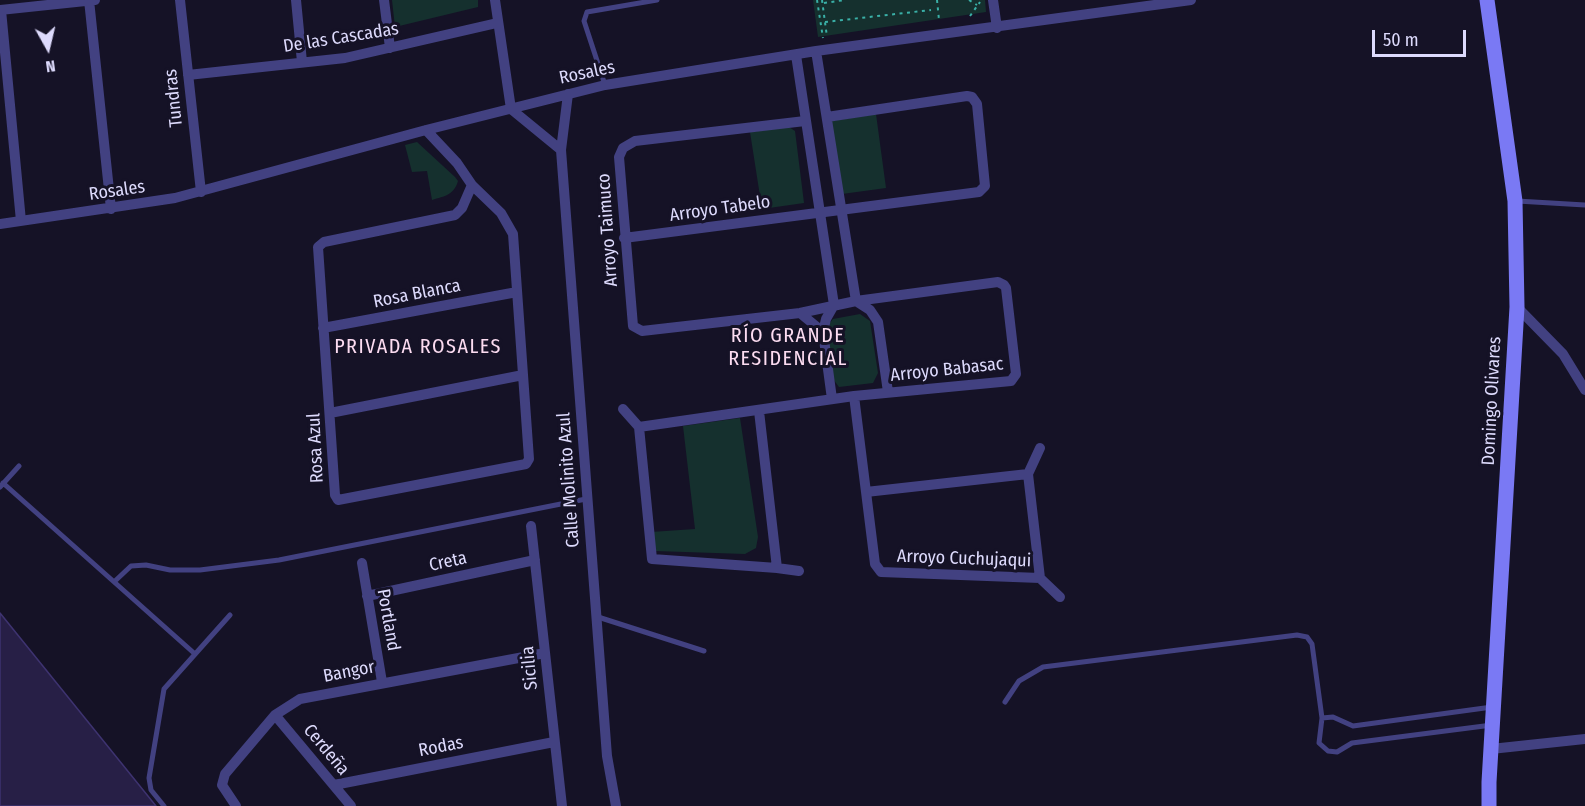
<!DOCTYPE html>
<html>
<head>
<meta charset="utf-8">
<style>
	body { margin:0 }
	#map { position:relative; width:1585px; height:806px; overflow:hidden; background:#151226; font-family:"Fira Sans Condensed",sans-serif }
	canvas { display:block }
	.north { position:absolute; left:18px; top:18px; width:60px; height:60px; -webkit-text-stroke:4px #151226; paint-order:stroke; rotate:172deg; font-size:16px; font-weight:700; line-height:24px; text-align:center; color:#dddafc }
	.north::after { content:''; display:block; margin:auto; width:21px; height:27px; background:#dddafc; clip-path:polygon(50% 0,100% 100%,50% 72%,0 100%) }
	.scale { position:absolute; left:1372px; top:30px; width:94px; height:27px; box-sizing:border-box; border:3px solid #dddafc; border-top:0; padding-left:8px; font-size:18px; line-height:21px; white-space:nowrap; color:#dddafc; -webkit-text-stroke:4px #151226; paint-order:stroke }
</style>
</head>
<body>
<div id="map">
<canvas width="1585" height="806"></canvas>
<div class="north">N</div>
<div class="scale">50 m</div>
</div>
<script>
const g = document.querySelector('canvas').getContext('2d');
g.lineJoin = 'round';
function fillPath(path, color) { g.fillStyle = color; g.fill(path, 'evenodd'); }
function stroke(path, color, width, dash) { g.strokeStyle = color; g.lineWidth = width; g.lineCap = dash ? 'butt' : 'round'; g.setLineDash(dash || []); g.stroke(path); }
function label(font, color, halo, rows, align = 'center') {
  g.font = font + ' "Fira Sans Condensed",sans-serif'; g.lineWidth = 6; g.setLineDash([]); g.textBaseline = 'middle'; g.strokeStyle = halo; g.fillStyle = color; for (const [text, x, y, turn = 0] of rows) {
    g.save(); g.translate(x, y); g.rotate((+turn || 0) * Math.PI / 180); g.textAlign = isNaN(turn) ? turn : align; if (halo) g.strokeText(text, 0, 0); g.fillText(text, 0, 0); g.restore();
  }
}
fillPath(new Path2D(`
	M392,0H478V7L395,27Z
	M813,0H985L986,12L818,37Z
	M876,114L886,188L842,194L831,121Z
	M789,127L795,131L804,203L762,209L750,132Z
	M417,142L455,177L458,181C454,195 445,196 432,200L427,171L412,172L405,145Z
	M860,314L870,321L878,373L873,383L839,387L833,379L825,329L833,319Z
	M740,418L758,537L756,548L745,554L655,551L651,532L695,529L683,426Z`), '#15302e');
const building = new Path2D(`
	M0,613L156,806H0Z`);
fillPath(building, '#271f46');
stroke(building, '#3e3370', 1.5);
stroke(new Path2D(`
	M817,0L823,38
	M822,0L827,37
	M937,0L939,20
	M969,0L977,5
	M824,3L845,0
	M970,16L980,2
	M825,22L931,10`), '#3ab0a7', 2, [3, 4.5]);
stroke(new Path2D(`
	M605,85L584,21L587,12L657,0
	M1517,201L1585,205
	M3,483L195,654
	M0,487L19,466
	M115,581L131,566L146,565L170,570H200L279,560L586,499
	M598,617L704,651
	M1005,702L1019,681L1043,667L1297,635L1307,637L1312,644L1322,718
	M1492,707L1353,726L1333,717L1322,718L1319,743L1328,751L1337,752L1352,743L1492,725
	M164,806L151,790L149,778L164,689L230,615`), '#424181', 5);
stroke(new Path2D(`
	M89,0L111,209
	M180,0L201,192
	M296,0L302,62
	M384,0L390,48
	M495,0L511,109L561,150
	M993,0L997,28
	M0,10L95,0
	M1,10L21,221
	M816,51L856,301L870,310L878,322L888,392
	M796,55L834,305L826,319L823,332L832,399
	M188,75L345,58L497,23
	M568,94L561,150L607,756L616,806
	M426,130L457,163L472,185L501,213L513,234L529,459L526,464L338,500L335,495L318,247L324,242L455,215L462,208L472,185
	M0,224L175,198L426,130L605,85L816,51L1191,0
	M624,238L979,192L985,186L977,104L972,97L967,96L827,117
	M1517,307L1563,354L1585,390
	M800,313L823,332
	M323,328L517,292
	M854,396L875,564L881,572L1040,578L1028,474L866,492
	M623,409L639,427
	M759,411L777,568L652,559L639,427L854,396L1011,381L1016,374L1006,288L1004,285L998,282L856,301L800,313L642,331L633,326L619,157L623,148L635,141L805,121
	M330,413L523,375
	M1028,474L1040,448
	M531,526L562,806
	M362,563L382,682
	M777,568L799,571
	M1040,578L1060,597
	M367,596L535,560
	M275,715L351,806
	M1491,749L1585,739
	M334,785L554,742
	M236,806L222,785L225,774L275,715L300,699L545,653`), '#424181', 10);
stroke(new Path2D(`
	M1487,0L1515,201L1517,307L1489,782V806`), '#7a79f4', 15);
label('18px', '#dddafc', '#151226', [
	["De las Cascadas",341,38,-9],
	["Rosales",587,73,-12],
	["Tundras",174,98,-96],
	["Rosales",117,191,-8],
	["Arroyo Tabelo",720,209,-8],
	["Arroyo Taimuco",608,230,-94],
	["Rosa Blanca",417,294,-11],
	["Arroyo Babasac",947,370,-6],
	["Domingo Olivares",1492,401,-87],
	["Rosa Azul",316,448,-93],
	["Calle Molinito Azul",569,480,-94],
	["Arroyo Cuchujaqui",964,559,2],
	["Creta",448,562,-12],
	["Portland",388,620,80],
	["Sicilia",530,668,-95],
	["Bangor",349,672,-11],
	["Rodas",441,747,-11],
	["Cerdeña",326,750,50]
]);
g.letterSpacing = '1.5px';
label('20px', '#fcdcf1', '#151226', [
	["RÍO GRANDE",788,336],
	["RESIDENCIAL",788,359],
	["PRIVADA ROSALES",418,347]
]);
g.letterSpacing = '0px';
</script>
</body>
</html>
